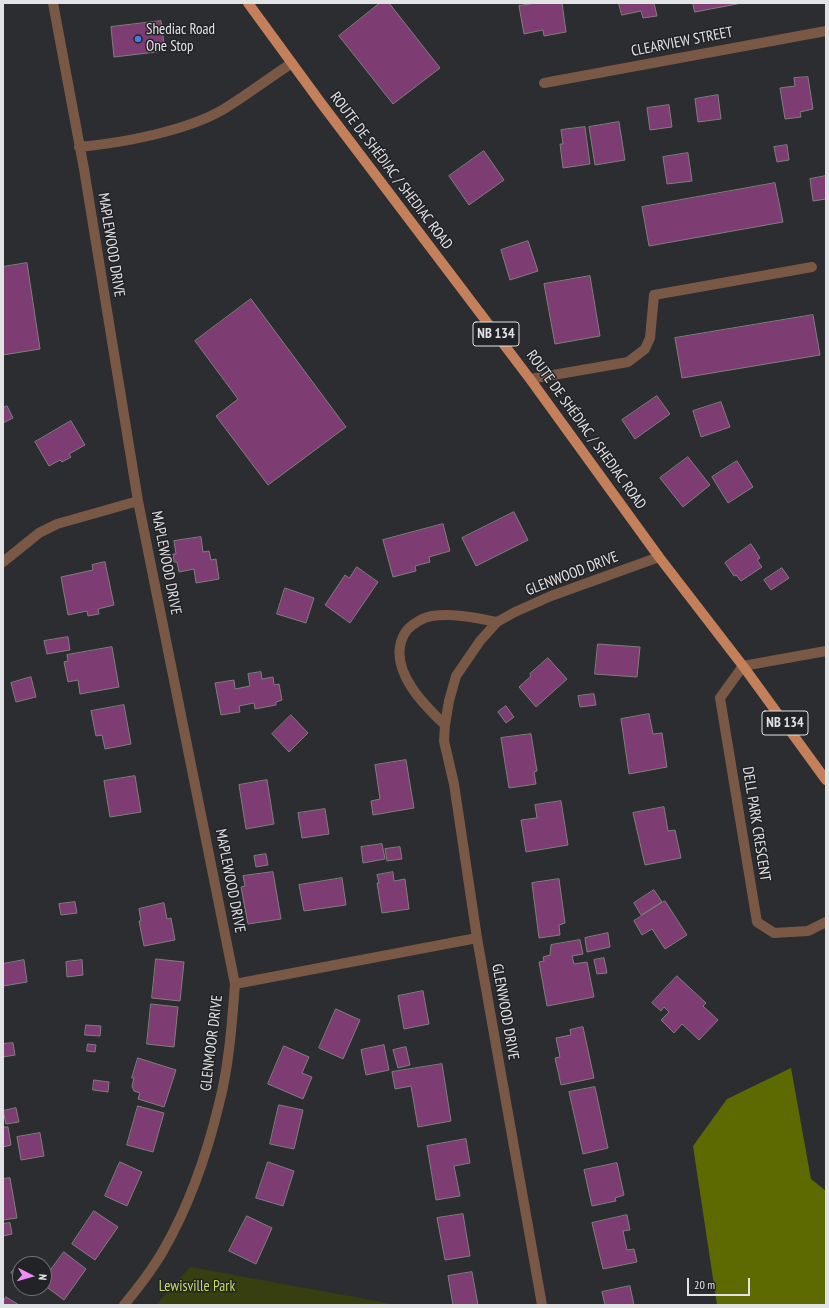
<!DOCTYPE html>
<html>
<head>
<meta charset="utf-8">
<style>
	body { margin:0 }
	#map { position:relative; width:829px; height:1308px; overflow:hidden; background:#2c2d30; font-family:"PT Sans Narrow",sans-serif }
	canvas { display:block }
	.frame { position:absolute; inset:0; border:4px solid #e2e3e5; pointer-events:none }
	.north { position:absolute; left:12px; top:1256px; width:40px; height:40px; box-sizing:border-box; background:#222326; border:1px solid #6f7072; border-radius:50%; rotate:96deg; font-size:11px; font-weight:700; line-height:16px; text-align:center; color:#e2e3e5 }
	.north::after { content:''; display:block; margin:auto; width:14px; height:18px; background:#ed8cf9; clip-path:polygon(50% 0,100% 100%,50% 72%,0 100%) }
	.scale { position:absolute; left:687px; top:1278px; width:63px; height:18px; box-sizing:border-box; border:2px solid #e2e3e5; border-top:0; padding-left:5px; font-size:12px; line-height:14px; white-space:nowrap; color:#e2e3e5; -webkit-text-stroke:3px #222326; paint-order:stroke }
</style>
</head>
<body>
<div id="map">
<canvas width="829" height="1308"></canvas>
<div class="frame"></div>
<div class="north">N</div>
<div class="scale">20 m</div>
</div>
<script>
const g = document.querySelector('canvas').getContext('2d');
g.lineJoin = 'round';
function fillPath(path, color) { g.fillStyle = color; g.fill(path, 'evenodd'); }
function stroke(path, color, width, dash) { g.strokeStyle = color; g.lineWidth = width; g.lineCap = dash ? 'butt' : 'round'; g.setLineDash(dash || []); g.stroke(path); }
function label(font, color, halo, rows, align = 'center') {
  g.font = font + ' "PT Sans Narrow",sans-serif'; g.lineWidth = 3; g.setLineDash([]); g.textBaseline = 'middle'; g.strokeStyle = halo; g.fillStyle = color; for (const [text, x, y, turn = 0] of rows) {
    g.save(); g.translate(x, y); g.rotate((+turn || 0) * Math.PI / 180); g.textAlign = isNaN(turn) ? turn : align; if (halo) g.strokeText(text, 0, 0); g.fillText(text, 0, 0); g.restore();
  }
}
fillPath(new Path2D(`
	M190,1267L398,1305H156Z`), '#373f11');
fillPath(new Path2D(`
	M791,1068L811,1179L826,1191V1305H717L693,1146L727,1099Z`), '#5d6a01');
const building = new Path2D(`
	M380,3H389L440,68L393,104L339,36Z
	M536,3H562L566,32L544,36L543,30L524,34L519,6Z
	M619,3H654L657,16L643,18L641,11L622,15Z
	M693,3H742L695,12Z
	M161,21L165,51L114,57L111,27Z
	M808,77L813,109L800,112L801,117L785,119L780,88L795,86L794,78Z
	M718,95L721,119L698,122L695,99Z
	M669,105L672,127L650,130L647,108Z
	M619,122L625,160L595,165L589,127Z
	M585,127L590,164L563,168L560,144H563L561,130Z
	M787,145L789,160L777,162L774,147Z
	M484,151L504,180L469,205L449,176Z
	M688,153L692,181L667,184L663,157Z
	M826,176V199L813,201L810,179Z
	M775,183L783,222L649,246L642,207Z
	M528,241L538,271L510,280L501,250Z
	M27,263L40,349L3,355V267Z
	M590,276L600,336L555,344L544,284Z
	M251,299L346,427L268,485L216,416L238,399L195,341Z
	M813,315L820,355L682,378L675,338Z
	M657,396L670,414L635,439L622,420Z
	M721,402L730,427L701,437L693,411Z
	M7,406L13,418L3,423V408Z
	M71,421L85,445L69,454L71,457L62,462L60,460L49,466L35,442Z
	M688,457L710,485L683,507L660,478Z
	M737,461L753,487L728,503L712,477Z
	M514,512L528,540L476,566L462,538Z
	M443,524L450,551L429,557L430,562L415,566L416,571L393,577L383,540Z
	M201,537L203,552L209,551L211,560L216,559L219,579L196,583L194,569L179,572L177,562H174L173,554H176L174,541Z
	M751,544L760,558L757,560L762,567L741,581L736,575L734,576L725,563Z
	M105,562L114,605L98,609L99,614L88,616L87,611L68,615L61,577L93,570L92,565Z
	M357,567L378,582L350,623L325,605L345,575L349,578Z
	M782,568L789,578L771,590L764,580Z
	M285,588L314,598L306,623L277,614Z
	M68,637L70,650L47,654L44,641Z
	M598,644L640,647L637,677L595,674Z
	M112,647L119,687L80,694L78,680L68,682L64,662L68,661L67,655Z
	M548,658L567,679L536,707L519,687L531,676L530,674Z
	M261,672L262,679L273,677L274,685L279,684L282,700L276,702V705L255,709L254,703L239,706L240,712L221,715L215,683L234,680L235,689L250,686L248,674Z
	M31,677L36,697L16,702L11,683Z
	M594,694L596,705L580,707L578,696Z
	M124,705L131,744L105,749L102,735L96,736L91,711Z
	M506,706L514,717L506,723L498,712Z
	M649,714L653,734L662,733L667,767L629,774L621,719Z
	M291,715L308,733L289,752L272,734Z
	M531,734L537,771L534,772L536,784L509,788L501,738Z
	M406,760L414,808L373,815L371,801L380,799L375,765Z
	M135,776L141,812L110,817L104,781Z
	M267,780L274,824L246,829L239,785Z
	M561,801L568,845L526,852L521,820L537,818L535,805Z
	M664,807L668,831L675,830L681,858L645,865L633,813Z
	M325,809L329,834L302,838L298,813Z
	M382,844L385,859L363,863L361,847Z
	M400,847L402,859L387,861L385,849Z
	M266,854L268,865L256,867L254,856Z
	M273,872L281,919L248,924L241,887L245,886L243,876Z
	M393,872L394,881L405,879L409,909L382,913L377,883H379L377,875Z
	M342,878L346,905L304,911L299,885Z
	M559,879L565,923L559,925L560,935L539,938L532,883Z
	M654,890L662,902L641,915L634,903Z
	M665,901L687,935L665,949L652,929L642,935L634,921Z
	M75,902L77,913L61,915L59,904Z
	M164,903L167,919L171,918L175,940L144,946L139,921H141L139,909Z
	M608,933L610,947L587,952L585,938Z
	M580,940L583,954L572,956L574,964L587,962L594,997L547,1006L539,962L544,961L543,957L550,955L551,945Z
	M604,958L607,973L597,974L594,960Z
	M156,959L184,962L180,1001L152,998Z
	M24,960L27,982L3,986V964Z
	M82,960L83,975L67,977L66,962Z
	M677,976L706,1003L703,1006L718,1020L699,1040L682,1024L674,1033L661,1020L669,1012L664,1007L661,1011L652,1003Z
	M423,991L429,1024L404,1029L398,996Z
	M151,1004L178,1007L174,1047L147,1044Z
	M336,1009L360,1020L343,1059L319,1048Z
	M86,1025L101,1026L100,1036L85,1035Z
	M583,1027L594,1078L561,1085L555,1058L560,1057L556,1038L571,1035L570,1030Z
	M13,1043L15,1055L3,1057V1044Z
	M88,1044L96,1045L95,1052L87,1051Z
	M384,1045L389,1070L366,1075L361,1050Z
	M284,1046L309,1057L302,1073L312,1077L303,1099L268,1084Z
	M406,1047L410,1065L398,1068L393,1050Z
	M138,1058L176,1070L164,1107L138,1099L140,1093L134,1091L132,1086L134,1078H132Z
	M442,1064L451,1121L418,1127L411,1086L395,1089L392,1072Z
	M94,1080L109,1082L108,1092L93,1090Z
	M595,1087L608,1148L583,1154L569,1092Z
	M279,1105L303,1110L294,1149L270,1144Z
	M138,1106L164,1113L153,1152L127,1145Z
	M16,1108L19,1122L6,1124L3,1111Z
	M3,1127H8L11,1145L3,1147Z
	M40,1133L44,1156L21,1160L17,1137Z
	M466,1139L470,1163L454,1166L460,1196L436,1200L427,1146Z
	M120,1162L142,1172L127,1206L105,1196Z
	M268,1162L294,1171L283,1206L256,1198Z
	M617,1163L624,1195L615,1198L616,1201L592,1206L584,1170Z
	M10,1178L17,1218L3,1220V1179Z
	M94,1211L118,1227L95,1260L72,1244Z
	M463,1214L470,1256L445,1260L437,1218Z
	M627,1215L630,1230L623,1231L627,1250L634,1249L637,1262L603,1269L592,1223Z
	M247,1216L272,1228L256,1264L229,1251Z
	M10,1223L12,1234L3,1236V1224Z
	M64,1252L86,1269L64,1300L44,1285V1279Z
	M19,1263L21,1264L20,1280L11,1273Z
	M472,1272L478,1305H453L448,1276Z
	M630,1286L634,1305H605L602,1292Z
	M6,1297L19,1305H3V1302Z`);
fillPath(building, '#7e3d72');
stroke(building, '#807d7f', 1);
stroke(new Path2D(`
	M530,379L628,362L645,349L650,338L654,295L812,267`), '#795846', 10);
stroke(new Path2D(`
	M53,3L84,169L138,501L235,984C232,1023 229,1066 219,1104C207,1154 189,1206 163,1251C152,1270 138,1288 124,1305
	M544,83L826,31
	M79,147C122,143 187,131 224,109C247,95 269,78 292,63
	M3,562L39,533L57,524L138,501
	M826,651L743,666L720,698L757,922L774,933L808,931L826,922
	M445,725C424,705 392,673 401,642C403,636 404,633 408,629C414,623 424,617 432,616C453,613 476,618 497,622
	M235,984L477,938
	M542,1305L477,938L454,784L444,741L445,725L449,701L456,676L480,641L497,622L515,612L551,596L659,557`), '#795846', 10);
stroke(new Path2D(`
	M248,3L321,103L530,379L659,557L743,666L826,780`), '#c3805b', 10);
for (const [x, y, r, color] of [
	[138,39,4,"#3f7fe0"]
]) { const dot = new Path2D(); dot.arc(x, y, r, 0, 2 * Math.PI); g.fillStyle = color; g.fill(dot); stroke(dot, '#222326', 1.5); }
for (const [x, y, w] of [
	[496,334,46],
	[785,723,46]
]) { const box = new Path2D(); box.roundRect(x - w / 2, y - 12, w, 24, 3); g.fillStyle = '#222326'; g.fill(box); stroke(box, '#e2e3e5', 1); }
label('bold 14px', '#e2e3e5', null, [
	["NB 134",496,334],
	["NB 134",785,723]
]);
label('15px', '#e2e3e5', '#222326', [
	["Shediac Road",146,30],
	["One Stop",146,47]
], 'left');
label('15px', '#e2e3e5', '#222326', [
	["CLEARVIEW STREET",682,42,-11],
	["ROUTE DE SHÉDIAC / SHEDIAC ROAD",391,171,53],
	["MAPLEWOOD DRIVE",111,245,81],
	["ROUTE DE SHÉDIAC / SHEDIAC ROAD",586,430,54],
	["MAPLEWOOD DRIVE",166,563,79],
	["GLENWOOD DRIVE",572,574,-21],
	["DELL PARK CRESCENT",756,824,81],
	["MAPLEWOOD DRIVE",230,881,79],
	["GLENWOOD DRIVE",505,1012,80],
	["GLENMOOR DRIVE",212,1043,-83]
]);
label('15px', '#c6db65', '#222326', [
	["Lewisville Park",197,1287]
]);
</script>
</body>
</html>
